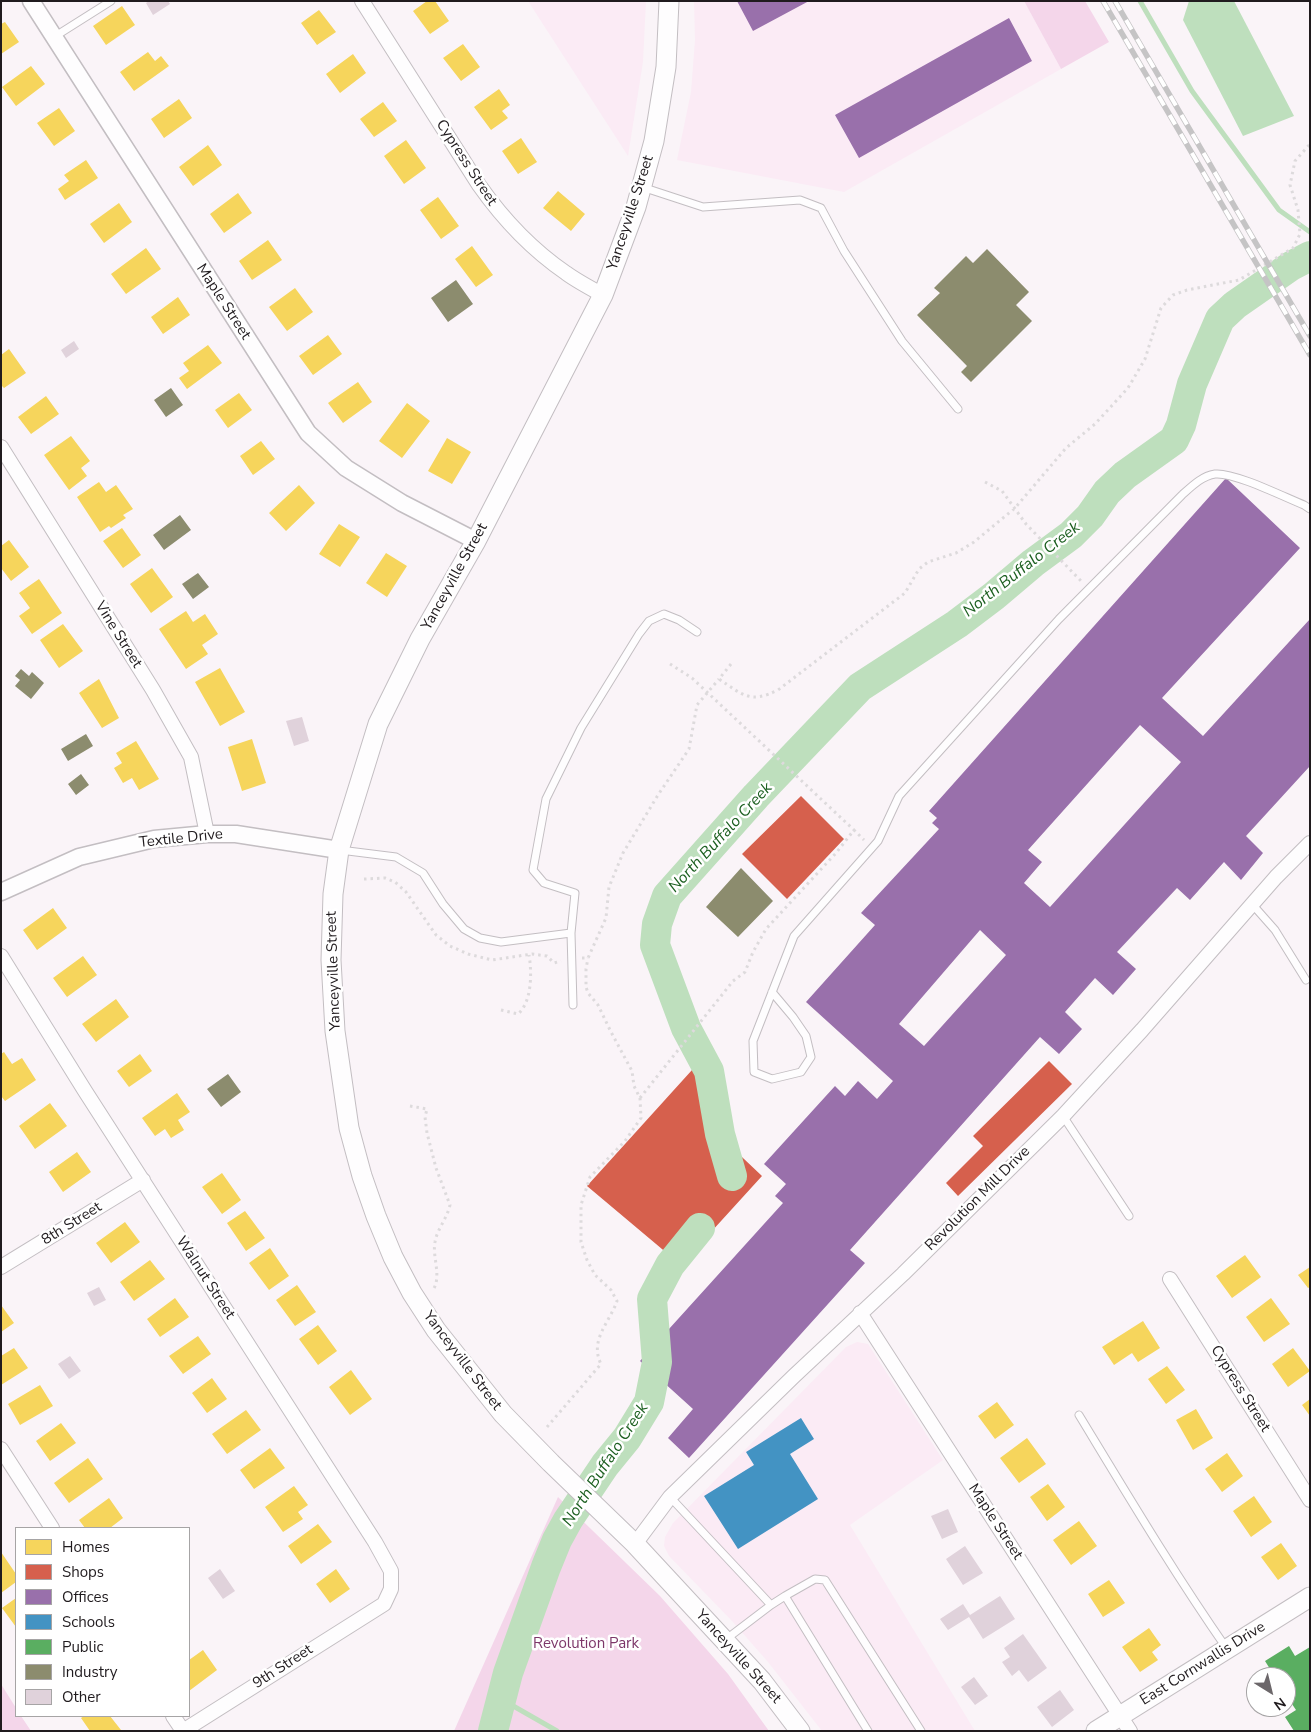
<!DOCTYPE html>
<html>
<head>
<meta charset="utf-8">
<style>
	body { margin:0 }
	#map { position:relative; width:1311px; height:1732px; overflow:hidden; background:#faf4f8; font-family:"Nunito Sans",sans-serif }
	canvas { display:block }
	.frame { position:absolute; inset:0; border:2px solid #201b1e; pointer-events:none }
	.legend { position:absolute; left:15px; top:1527px; width:175px; height:190px; box-sizing:border-box; background:#fff; border:1px solid #a6a4a5; margin:0; padding:6px 9px; list-style:none; font-size:15px; color:#201b1e }
	.legend li { display:flex; align-items:center; gap:10px; height:25px }
	.legend b { width:25px; border:1px solid #a6a4a5 }
	.north { position:absolute; left:1246px; top:1667px; width:50px; height:50px; box-sizing:border-box; background:#fff; border:1px solid #a6a4a5; border-radius:50%; rotate:144deg; font-size:14px; font-weight:700; line-height:20px; text-align:center; color:#201b1e }
	.north::after { content:''; display:block; margin:auto; width:18px; height:22px; background:#6c676a; clip-path:polygon(50% 0,100% 100%,50% 72%,0 100%) }
</style>
</head>
<body>
<div id="map">
<canvas width="1311" height="1732"></canvas>
<div class="frame"></div>
<ul class="legend">
<li><b style="height:14px;background:#f6d55c"></b>Homes</li>
<li><b style="height:14px;background:#d6604d"></b>Shops</li>
<li><b style="height:14px;background:#9970ab"></b>Offices</li>
<li><b style="height:14px;background:#4393c3"></b>Schools</li>
<li><b style="height:14px;background:#5aae61"></b>Public</li>
<li><b style="height:14px;background:#8c8c6e"></b>Industry</li>
<li><b style="height:14px;background:#e0d2db"></b>Other</li>
</ul>
<div class="north">N</div>
</div>
<script>
const g = document.querySelector('canvas').getContext('2d');
g.lineJoin = 'round';
function fillPath(path, color) { g.fillStyle = color; g.fill(path, 'evenodd'); }
function stroke(path, color, width, dash) { g.strokeStyle = color; g.lineWidth = width; g.lineCap = dash ? 'butt' : 'round'; g.setLineDash(dash || []); g.stroke(path); }
function label(font, color, halo, rows, align = 'center') {
  g.font = font + ' "Nunito Sans",sans-serif'; g.lineWidth = 5; g.setLineDash([]); g.textBaseline = 'middle'; g.strokeStyle = halo; g.fillStyle = color; for (const [text, x, y, turn = 0] of rows) {
    g.save(); g.translate(x, y); g.rotate((+turn || 0) * Math.PI / 180); g.textAlign = isNaN(turn) ? turn : align; if (halo) g.strokeText(text, 0, 0); g.fillText(text, 0, 0); g.restore();
  }
}
fillPath(new Path2D(`
	M528,1H646L643,62L628,156Z
	M694,1H1024L1061,69L844,192L677,160L691,92L695,40Z
	M857,1342L868,1344L943,1460L850,1525L975,1731H822L768,1662L732,1621L669,1556L664,1546L665,1537L673,1523L846,1347Z`), '#fbebf5');
fillPath(new Path2D(`
	M1024,1H1085L1109,42L1061,69Z
	M558,1497L660,1596L728,1674L769,1731H454Z
	M1,1684L16,1708V1716H21L31,1731H1Z`), '#f4d6ea');
fillPath(new Path2D(`
	M1189,1H1234L1294,116L1243,136L1183,20Z`), '#bedfbd');
fillPath(new Path2D(`
	M427,1H435L449,21L430,34L413,11Z
	M122,6L135,25L106,45L93,26Z
	M319,10L336,32L317,45L301,23Z
	M5,22L19,42L1,54V24Z
	M463,44L480,67L461,81L443,58Z
	M148,52L155,61L161,56L169,66L134,91L120,72Z
	M353,54L366,73L340,93L326,74Z
	M31,66L45,84L16,106L2,87Z
	M499,89L510,105L502,111L508,118L491,130L474,107Z
	M179,99L192,118L164,138L151,119Z
	M383,102L397,121L374,137L360,119Z
	M59,108L75,131L54,146L37,123Z
	M521,138L537,162L518,174L502,151Z
	M406,140L426,168L404,184L384,156Z
	M208,145L222,165L193,186L179,167Z
	M86,160L98,178L65,200L58,189L69,181L64,175Z
	M558,191L585,214L571,231L543,208Z
	M238,193L252,213L224,233L210,214Z
	M438,197L459,226L441,239L420,210Z
	M119,203L132,222L104,243L90,224Z
	M268,240L282,260L252,280L239,261Z
	M472,246L493,275L476,287L455,259Z
	M146,248L161,269L126,294L111,274Z
	M295,288L313,312L287,331L269,307Z
	M178,297L190,315L163,334L151,317Z
	M328,335L342,354L313,375L299,356Z
	M208,345L222,363L187,389L179,378L189,371L183,363Z
	M9,349L26,373L4,388L1,385V355Z
	M358,382L372,402L343,423L328,403Z
	M239,393L252,410L228,428L215,410Z
	M46,396L59,414L31,434L18,417Z
	M407,403L430,421L402,458L379,441Z
	M71,436L90,461L81,468L87,476L69,490L44,455Z
	M447,438L471,452L452,484L428,471Z
	M261,441L275,459L253,475L240,456Z
	M99,482L106,492L116,485L133,509L123,515L126,518L111,528L109,526L100,532L77,497Z
	M299,485L315,503L286,531L269,513Z
	M339,524L360,537L340,567L319,554Z
	M122,528L141,555L123,568L103,541Z
	M9,540L29,567L11,581L1,568V546Z
	M386,553L407,566L387,597L366,583Z
	M152,568L173,597L151,613L130,584Z
	M39,579L62,613L32,634L19,616L30,608L19,593Z
	M186,611L193,622L205,614L218,634L202,645L208,654L186,669L159,629Z
	M63,624L83,651L59,668L40,640Z
	M220,668L245,712L220,726L195,682Z
	M99,679L119,718L102,728L79,693Z
	M252,739L266,783L242,791L228,747Z
	M136,741L159,779L139,790L132,778L123,783L114,768L122,763L116,753Z
	M53,908L67,928L37,950L23,930Z
	M83,956L97,975L67,997L53,978Z
	M116,999L129,1017L96,1042L82,1024Z
	M4,1052L12,1064L22,1058L36,1080L5,1101L1,1096V1054Z
	M140,1054L152,1071L129,1087L117,1071Z
	M177,1093L190,1112L178,1120L184,1130L171,1138L165,1129L155,1136L142,1118Z
	M50,1103L67,1126L35,1149L19,1126Z
	M77,1152L91,1172L63,1192L49,1172Z
	M222,1173L241,1200L222,1214L202,1187Z
	M245,1211L265,1238L246,1251L227,1223Z
	M125,1222L140,1242L111,1263L96,1243Z
	M270,1248L289,1276L269,1290L249,1263Z
	M1245,1255L1261,1277L1232,1298L1216,1276Z
	M150,1260L165,1279L134,1301L120,1282Z
	M1310,1267V1287L1308,1288L1298,1275Z
	M297,1285L316,1312L295,1326L276,1300Z
	M175,1298L189,1317L160,1337L147,1319Z
	M1271,1298L1290,1324L1264,1342L1246,1317Z
	M1,1305L14,1323L1,1332Z
	M1143,1321L1160,1348L1138,1362L1132,1353L1114,1365L1102,1347Z
	M318,1325L337,1351L318,1365L299,1339Z
	M198,1336L211,1354L183,1374L169,1356Z
	M14,1348L28,1368L1,1385V1356Z
	M1293,1348L1310,1371L1288,1387L1272,1364Z
	M1167,1366L1185,1390L1166,1404L1148,1379Z
	M351,1370L372,1399L350,1415L329,1387Z
	M212,1378L227,1399L207,1413L192,1393Z
	M40,1385L53,1406L20,1425L8,1404Z
	M1310,1399V1416L1302,1405Z
	M997,1402L1014,1425L995,1439L978,1416Z
	M1196,1409L1213,1438L1193,1450L1176,1420Z
	M246,1410L261,1430L227,1454L212,1434Z
	M61,1423L76,1443L50,1461L36,1441Z
	M1027,1438L1046,1464L1019,1483L1000,1458Z
	M270,1448L285,1468L254,1489L240,1470Z
	M1227,1453L1243,1476L1222,1492L1205,1469Z
	M88,1458L103,1479L69,1503L54,1483Z
	M1048,1484L1065,1507L1047,1521L1030,1497Z
	M294,1486L308,1505L298,1512L303,1519L283,1532L265,1507Z
	M1254,1496L1272,1522L1251,1537L1233,1511Z
	M109,1498L123,1518L110,1528H85L79,1520Z
	M1079,1521L1097,1546L1071,1565L1053,1540Z
	M318,1524L332,1542L301,1564L288,1546Z
	M1281,1543L1297,1566L1278,1580L1261,1557Z
	M1,1552L16,1574V1582L1,1593Z
	M336,1569L350,1589L330,1603L316,1584Z
	M1109,1580L1125,1603L1103,1617L1088,1594Z
	M16,1598V1627L2,1608Z
	M1149,1628L1161,1645L1152,1652L1158,1660L1140,1672L1122,1647Z
	M203,1650L217,1670L189,1691V1660Z
	M84,1716H110L121,1730L90,1731L81,1718Z`), '#f6d55c');
fillPath(new Path2D(`
	M801,796L844,839L787,899L742,854Z
	M1049,1061L1072,1084L958,1196L946,1183L983,1146L973,1136Z
	M692,1070L727,1100L706,1123L762,1176L681,1265L587,1186Z`), '#d6604d');
fillPath(new Path2D(`
	M737,1H809L753,31Z
	M1009,18L1032,61L859,158L835,115Z
	M1226,478L1300,548L1162,698L1203,736L1310,619V766L1246,836L1263,853L1241,880L1224,862L1190,900L1177,888L1117,952L1136,969L1113,995L1095,978L1065,1012L1082,1029L1059,1054L1040,1037L850,1250L865,1263L689,1458L668,1438L693,1409L640,1361L783,1203L775,1196L786,1184L764,1164L835,1086L845,1096L858,1081L877,1099L893,1081L806,1002L875,925L861,913L939,829L932,823L937,818L929,811ZM1140,725L1181,762L1050,907L1024,883L1042,862L1028,850ZM980,930L1006,955L924,1046L899,1024Z`), '#9970ab');
fillPath(new Path2D(`
	M801,1418L814,1439L790,1454L818,1499L738,1549L704,1496L754,1465L746,1452Z`), '#4393c3');
fillPath(new Path2D(`
	M1289,1646L1295,1656L1310,1647V1731H1294L1285,1717L1296,1710L1286,1695V1677H1275L1265,1661Z`), '#5aae61');
fillPath(new Path2D(`
	M987,249L1029,292L1016,305L1032,321L971,382L961,372L967,366L917,315L940,293L934,288L966,256L973,263Z
	M456,280L473,304L448,322L431,298Z
	M171,388L183,405L166,417L154,400Z
	M180,515L191,530L164,550L153,535Z
	M198,573L209,587L193,599L182,584Z
	M21,669L29,676L32,672L44,683L31,699L15,686L20,680L15,676Z
	M86,734L93,746L68,761L61,749Z
	M81,774L89,785L76,795L68,784Z
	M741,868L773,901L738,937L706,907Z
	M228,1074L241,1092L221,1107L207,1089Z`), '#8c8c6e');
stroke(new Path2D(`
	M1140,1L1192,91L1279,210L1310,232
	M501,1699L557,1731`), '#bedfbd', 5);
stroke(new Path2D(`
	M732,1176L720,1134L709,1071L686,1028L655,945L657,924L667,896L756,796L860,687L957,624L994,596L1033,563L1071,535L1090,516L1107,492L1125,475L1174,440L1181,425L1192,384L1220,319L1235,305L1291,266L1310,256
	M493,1731L508,1673L546,1567L557,1540L568,1520L605,1465L627,1438L649,1402L657,1362L652,1299L670,1265L700,1228`), '#bedfbd', 30);
fillPath(new Path2D(`
	M149,1H168L170,4L153,15L146,3Z
	M74,341L79,349L66,358L61,350Z
	M302,717L309,741L294,746L286,721Z
	M99,1287L106,1300L94,1306L87,1293Z
	M70,1356L81,1371L69,1379L58,1364Z
	M948,1509L958,1532L942,1539L931,1516Z
	M965,1546L983,1573L963,1585L946,1559Z
	M220,1569L235,1591L223,1599L208,1578Z
	M1000,1596L1015,1619L983,1639L969,1617L948,1630L940,1619L963,1604L970,1615Z
	M1023,1634L1047,1668L1028,1682L1019,1670L1012,1676L1002,1662L1010,1657L1004,1648Z
	M974,1677L988,1696L975,1705L961,1687Z
	M1060,1690L1074,1710L1052,1727L1037,1707Z`), '#e0d2db');
const service = new Path2D(`
	M54,37L111,1
	M642,187L703,207L800,200L821,208L844,251L902,341L958,409
	M340,850L396,857L423,873L443,904L464,929L480,938L501,942L571,933L575,893L544,883L533,870L546,799L581,728L639,634L649,621L664,614L679,620L697,632
	M1252,904L1275,930L1306,980
	M571,933L573,1005
	M772,992L793,1017L806,1036L811,1057L801,1072L772,1079L754,1072L753,1041L794,936L878,841L899,796L1059,619L1182,495C1192,486 1202,476 1215,474C1234,472 1284,497 1304,505L1310,509
	M1063,1116L1129,1216
	M1079,1415C1127,1494 1174,1573 1227,1649
	M670,1497L771,1605
	M785,1596L868,1731
	M725,1640L771,1605L785,1596L815,1579L825,1580L921,1731`);
const minor = new Path2D(`
	M362,1L479,185C503,219 531,249 566,273C577,281 590,288 603,295
	M1,447L153,690L191,757L207,834
	M1,956L85,1091L375,1542L391,1571V1589L384,1604L183,1731
	M1,1267L143,1180
	M1170,1279L1310,1500
	M860,1313L1130,1731
	M1,1449L52,1528
	M635,1544L670,1497L794,1376L903,1274L1063,1116L1142,1030L1276,877L1310,843
	M173,1716L183,1731`);
const tertiary = new Path2D(`
	M31,1L308,433L346,468L402,503L476,541
	M1,892L79,857L154,839L207,834H236L339,850`);
const secondary = new Path2D(`
	M669,1L666,67L654,141L636,207L603,295L476,541L420,639L378,724L339,850L333,894L331,960L335,1031L349,1128L362,1176L376,1216L393,1257L412,1293L436,1330L503,1414L551,1463L635,1544L762,1681L800,1731
	M1096,1731L1310,1597`);
stroke(service, '#c3bec2', 9);
stroke(minor, '#c3bec2', 16);
stroke(tertiary, '#c3bec2', 19);
stroke(secondary, '#c3bec2', 21);
stroke(new Path2D(`
	M985,482L1002,491L1026,524L1081,581
	M670,664L692,678L854,830
	M731,664L719,679C743,695 750,704 778,690L905,593L919,569L928,562L956,553L974,542L1015,508L1066,448L1095,424L1128,388L1145,359L1161,308L1173,295L1187,290L1239,280L1293,248L1300,234L1298,210L1290,185L1295,161L1310,144
	M364,879L385,878L395,882L406,892L436,935L450,946L468,954L492,960L532,954L547,956L554,963L561,961
	M582,958H588L606,918L609,887L623,853L658,795L689,749L697,705L719,679
	M501,1010L518,1014C532,1002 532,972 529,955
	M640,1098L733,981L745,972L753,952L766,929L836,853L854,830L864,840
	M410,1106L427,1109L425,1117L427,1133L436,1168L450,1205C447,1219 437,1229 435,1242C432,1257 442,1276 433,1290
	M547,1427L601,1364C589,1340 610,1322 617,1301L611,1290L595,1275L587,1260L581,1242V1205L590,1177L625,1141L641,1118L640,1098L634,1086L632,1071L611,1032L598,1005L588,993L586,987V969L588,958`), '#dddadc', 3, [2.5, 4]);
stroke(service, '#fefdfe', 7);
stroke(minor, '#fefdfe', 14);
stroke(tertiary, '#fefdfe', 16);
stroke(secondary, '#fefdfe', 19);
const rail = new Path2D(`
	M1103,1L1310,355
	M1115,1L1310,336`);
stroke(rail, '#c5c4c5', 5.5);
stroke(rail, '#fff', 4, [11]);
label('15px', '#201b1e', '#fff', [
	["Cypress Street",466,163,57],
	["Yanceyville Street",631,213,-72],
	["Maple Street",223,302,57],
	["Yanceyville Street",455,577,-61],
	["Vine Street",118,635,58],
	["Textile Drive",181,839,-6],
	["Yanceyville Street",334,971,-92],
	["Revolution Mill Drive",978,1199,-45],
	["8th Street",72,1224,-32],
	["Walnut Street",205,1278,57],
	["Yanceyville Street",462,1361,53],
	["Cypress Street",1240,1389,58],
	["Maple Street",995,1522,57],
	["Yanceyville Street",738,1657,48],
	["East Cornwallis Drive",1203,1664,-32],
	["9th Street",283,1667,-33]
]);
label('15px', '#7d3769', '#fff', [
	["Revolution Park",586,1644]
]);
label('italic 16px', '#1d6021', '#fff', [
	["North Buffalo Creek",1022,570,-38],
	["North Buffalo Creek",721,838,-47],
	["North Buffalo Creek",606,1465,-57]
]);
</script>
</body>
</html>
